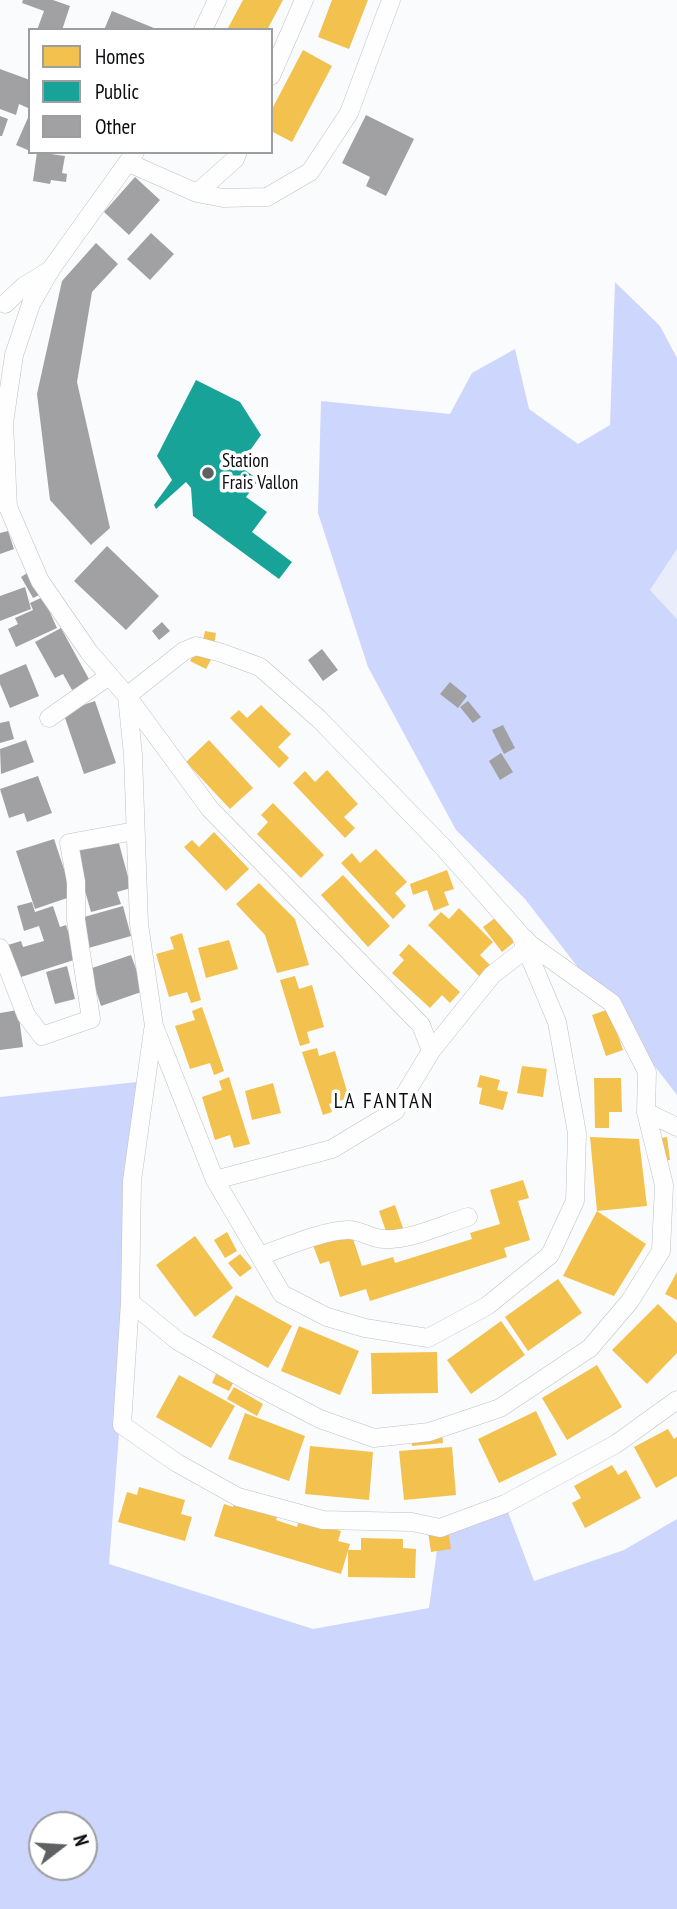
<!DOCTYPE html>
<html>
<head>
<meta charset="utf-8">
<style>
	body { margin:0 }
	#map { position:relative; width:677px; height:1909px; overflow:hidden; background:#fafbfd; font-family:"PT Sans Narrow",sans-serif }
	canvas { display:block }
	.legend { position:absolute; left:28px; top:28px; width:245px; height:126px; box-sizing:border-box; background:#fff; border:2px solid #9d9e9f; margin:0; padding:9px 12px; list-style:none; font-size:21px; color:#0b0c10 }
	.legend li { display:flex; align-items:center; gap:14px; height:35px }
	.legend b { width:35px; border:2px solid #9d9e9f }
	.north { position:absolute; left:28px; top:1811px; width:70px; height:70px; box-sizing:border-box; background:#fff; border:2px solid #9d9e9f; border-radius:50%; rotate:73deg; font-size:19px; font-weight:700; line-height:28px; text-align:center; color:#0b0c10 }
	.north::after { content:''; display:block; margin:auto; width:24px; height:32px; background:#5f6063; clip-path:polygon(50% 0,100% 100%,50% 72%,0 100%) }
</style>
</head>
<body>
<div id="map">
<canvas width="677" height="1909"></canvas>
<ul class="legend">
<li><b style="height:19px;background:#f2c14e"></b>Homes</li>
<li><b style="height:19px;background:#17a398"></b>Public</li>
<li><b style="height:19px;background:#a1a1a3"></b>Other</li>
</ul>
<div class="north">N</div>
</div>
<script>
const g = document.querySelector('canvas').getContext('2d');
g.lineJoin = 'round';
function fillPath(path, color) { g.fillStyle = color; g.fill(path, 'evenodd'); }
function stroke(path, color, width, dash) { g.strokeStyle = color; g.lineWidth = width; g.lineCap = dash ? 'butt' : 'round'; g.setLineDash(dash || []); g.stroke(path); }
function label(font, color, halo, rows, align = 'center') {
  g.font = font + ' "PT Sans Narrow",sans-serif'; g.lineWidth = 7; g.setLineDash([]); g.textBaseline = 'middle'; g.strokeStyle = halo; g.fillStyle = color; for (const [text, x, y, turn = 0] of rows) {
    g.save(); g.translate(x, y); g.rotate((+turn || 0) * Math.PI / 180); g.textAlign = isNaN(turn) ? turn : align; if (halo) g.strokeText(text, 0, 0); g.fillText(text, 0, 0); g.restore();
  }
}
fillPath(new Path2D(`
	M677,549V619L650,590Z`), '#e8ecfb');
fillPath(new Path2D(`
	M615,282L660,326L677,358V549L650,590L677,619V1095L525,899L456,830L368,667L318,513L321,401L450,414L472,373L515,349L529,409L578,444L610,425Z
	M146,1081L109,1564L313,1629L429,1608L440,1528L505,1504L534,1581L624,1550L677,1519V1909H0V1097ZM42,1825H84V1867H42Z`), '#cdd6fc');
fillPath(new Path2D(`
	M243,0H283L267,30H227Z
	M332,0H368L349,49L318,37Z
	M303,50L332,66L292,142L271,131V111Z
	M205,631L216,633L214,646L202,644Z
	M197,648L213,656L206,669L190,661Z
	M261,705L291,734L278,747L289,758L279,768L230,718L239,710L247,718Z
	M209,740L253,788L230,809L186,762Z
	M327,770L358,804L344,817L355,828L345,838L293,783L305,771L315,782Z
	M273,803L324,855L301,878L257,834L268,822L261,815Z
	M214,832L249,869L226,891L184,847L192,840L199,847Z
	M376,849L407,882L395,893L406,906L393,919L341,863L352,853L360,863Z
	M447,870L454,889L444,892L449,905L434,911L427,890L413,895L410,884Z
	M343,875L390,926L368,947L321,895Z
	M259,883L295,919L309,965L277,973L265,935L236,904Z
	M459,908L493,942L480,955L492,967L481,978L428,925L441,912L449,919Z
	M499,915L518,939L502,952L483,927Z
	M182,933L201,1000L191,1003L187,992L169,997L156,954L174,949L170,937Z
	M229,940L238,969L206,978L198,948Z
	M409,944L460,992L450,1003L442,995L430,1008L392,973L404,960L399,955Z
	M295,976L299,989L312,985L324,1027L307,1032L310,1043L300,1046L280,980Z
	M202,1007L224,1071L214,1075L210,1063L190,1069L175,1026L195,1020L192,1011Z
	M609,1009L623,1050L606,1056L592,1015Z
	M317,1048L319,1056L335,1051L349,1098L329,1104L332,1112L323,1115L302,1052Z
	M522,1066L547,1069L543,1097L517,1093Z
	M480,1075L500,1080L497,1090L508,1092L503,1110L479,1104L482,1088L477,1087Z
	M229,1077L250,1144L234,1148L230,1135L215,1140L202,1097L222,1090L219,1081Z
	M594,1078H621L622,1112H609V1128H595Z
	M273,1083L281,1113L252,1120L245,1091Z
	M590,1137L639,1139L647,1206L597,1211Z
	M667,1137L670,1160L658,1161L655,1139Z
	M523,1180L529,1198L518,1201L530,1240L504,1248L507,1257L370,1301L366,1289L340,1297L329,1261L320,1264L313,1245L351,1233L362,1266L393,1257L395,1263L472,1239L470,1233L500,1224L490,1190Z
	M395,1205L404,1231L388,1237L379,1211Z
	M597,1211L646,1244L614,1296L563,1276Z
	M227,1232L237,1251L225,1258L214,1240Z
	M195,1236L233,1288L195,1317L156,1265Z
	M240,1254L252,1268L240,1277L228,1263Z
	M677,1272V1300L665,1294Z
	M558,1279L582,1313L528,1351L505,1317Z
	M236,1295L292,1326L268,1368L212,1337Z
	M658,1304L677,1323V1353L647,1384L612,1350Z
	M501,1321L525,1355L471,1394L447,1360Z
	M299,1326L359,1351L340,1395L281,1371Z
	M437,1352L438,1393L372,1394L371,1353Z
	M597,1365L622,1407L567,1440L542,1398Z
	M218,1369L236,1377L229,1391L212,1383Z
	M179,1375L235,1406L211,1448L156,1417Z
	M234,1387L263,1404L257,1416L227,1399Z
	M536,1411L557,1455L499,1483L478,1439Z
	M245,1413L305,1436L289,1481L228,1459Z
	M668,1429L674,1439L677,1437V1476L656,1488L634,1447Z
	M442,1431L443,1443L412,1446L411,1434Z
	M310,1446L373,1452L369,1500L305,1494Z
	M452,1447L456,1495L404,1500L399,1451Z
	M612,1465L618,1475L626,1470L641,1498L585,1528L572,1503L581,1498L574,1486Z
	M139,1487L185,1500L181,1514L192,1517L185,1541L118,1522L127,1492L137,1495Z
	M236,1498L279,1511L276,1520L297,1527L299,1519L341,1531L338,1541L350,1544L341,1574L214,1536L224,1504L233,1507Z
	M448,1529L451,1549L431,1552L428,1532Z
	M361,1538L403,1539V1548L416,1549L415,1578L348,1577V1550H361Z`), '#f2c14e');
fillPath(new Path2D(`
	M196,380L240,402L261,435L239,466L259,480L246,497L267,512L252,532L292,562L279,579L193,516L191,488L186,482L156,509L154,505L172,480L157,456Z`), '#17a398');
fillPath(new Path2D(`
	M23,0H53L70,6L62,30H37L44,11L22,3Z
	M112,11L159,30H104Z
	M0,69L30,80L28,108L19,104L16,115L0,109Z
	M30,113V151L16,145Z
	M366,115L414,139L386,196L366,186L370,177L342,163Z
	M0,116L8,119L2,136H0Z
	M37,152L65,156L62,173L67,174L66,182L51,180L50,184L33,181Z
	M135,177L160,200L129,235L104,212Z
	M151,233L174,254L150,280L127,259Z
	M96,243L118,264L92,292L77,382L110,528L91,545L50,500L37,394L62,281Z
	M8,531L14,549L0,554V533Z
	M107,546L159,596L126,630L74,581Z
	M29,572L41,594L33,598L21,577Z
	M25,587L31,609L0,621V596Z
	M43,597L57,628L16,647L8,629L18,624L15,618L33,610L30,603Z
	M162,622L170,631L159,640L152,631Z
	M61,628L90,681L72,690L63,674L55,678L35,642Z
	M322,649L338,670L323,681L308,660Z
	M26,664L39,696L10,708L0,684V675Z
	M450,682L467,696L458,708L440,694Z
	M95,701L116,763L84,774L63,712Z
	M468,701L481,717L473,723L460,707Z
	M9,721L14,739L0,743V723Z
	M503,725L515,748L504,754L492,730Z
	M26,740L34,762L1,774L0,749Z
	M501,753L513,772L500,780L489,761Z
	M38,776L52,813L27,822L24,813L9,818L0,789Z
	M117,836L131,888L117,892L121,904L91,912L73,848Z
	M54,839L73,896L35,909L16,851Z
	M32,902L35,912L53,906L60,927L66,925L77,959L18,978L8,945L21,941L23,947L44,941L39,926L24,931L17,906Z
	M123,906L131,936L85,949L77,919Z
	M131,955L144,991L101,1006L89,969Z
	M67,966L75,999L55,1004L46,972Z
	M18,1010L23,1047L0,1050V1013Z`), '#a1a1a3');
const minor = new Path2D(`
	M203,30L217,0
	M271,76L304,0
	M135,152L51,269L31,304L14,355L4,423L8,507L40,581L89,652L127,696L210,809L421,1025L431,1051L395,1111L332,1149L215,1180
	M129,163L197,193L223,198L267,197L310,172L349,113L391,0
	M197,193L235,159L238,152
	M5,304L24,286L47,272
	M196,646L222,653L260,667L319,719L443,847L520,934L557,1022L577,1133L575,1201L550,1255L487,1306L428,1338L365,1328L327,1317L282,1294L215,1180L154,1026L139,924L133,755L127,696L184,651Z
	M49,718L109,676
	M0,948L26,1015L42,1036L91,1019L76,920V882L69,843L135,831
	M153,1030L132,1181L130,1302L122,1425L177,1463L238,1497L323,1520L412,1522L440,1528L505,1504L616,1444L677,1400
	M431,1051L492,975L531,945
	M646,1112L677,1127
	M260,1256C283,1248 324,1230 348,1230C361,1230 372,1239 384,1239C409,1241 444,1224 468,1217
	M130,1302L178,1341L249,1382L320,1419L374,1438L429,1432L500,1408L590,1348L630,1301L661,1251L664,1185L646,1112L647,1072L612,1003L531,945L524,938`);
stroke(minor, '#c0c1c4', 19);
stroke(minor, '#fefeff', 18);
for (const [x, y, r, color] of [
	[208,473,7,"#5f6063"]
]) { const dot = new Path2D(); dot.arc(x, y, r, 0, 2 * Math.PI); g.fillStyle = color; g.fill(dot); stroke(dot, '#fff', 2.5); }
label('19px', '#0b0c10', '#fff', [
	["Station",222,462],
	["Frais Vallon",222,484]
], 'left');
g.letterSpacing = '2px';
label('21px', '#0b0c10', '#fff', [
	["LA FANTAN",384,1102]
]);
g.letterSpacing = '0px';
</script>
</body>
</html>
